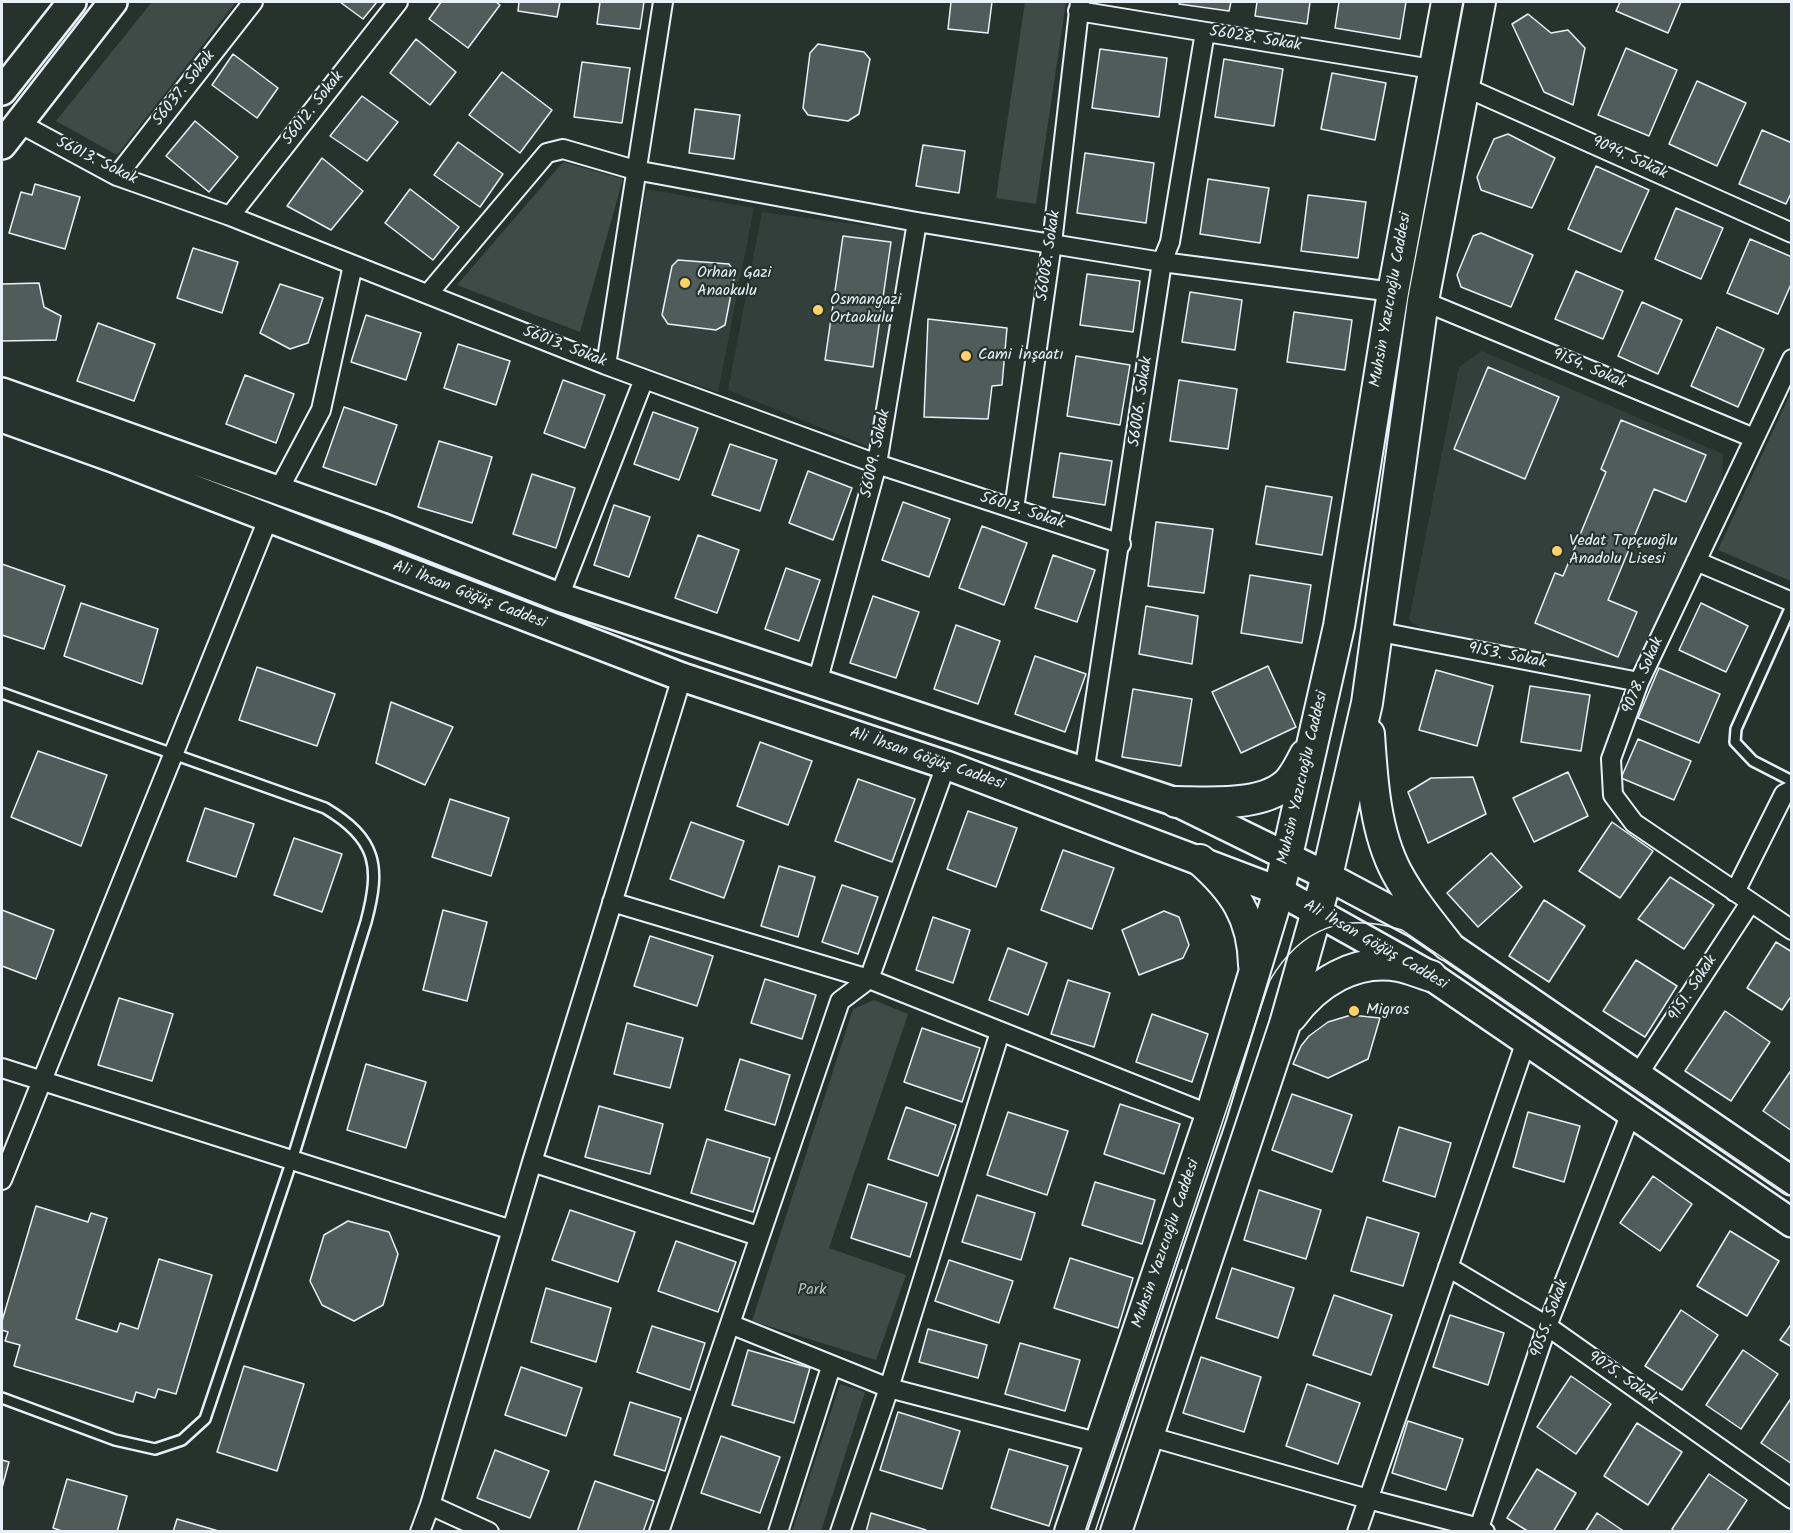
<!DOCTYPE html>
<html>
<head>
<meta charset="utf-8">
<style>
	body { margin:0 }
	#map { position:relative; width:1793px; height:1533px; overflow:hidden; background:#26332d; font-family:Kalam,sans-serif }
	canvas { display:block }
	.frame { position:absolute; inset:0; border:3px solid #e8f1f8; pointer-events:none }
</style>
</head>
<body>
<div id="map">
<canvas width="1793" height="1533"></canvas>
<div class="frame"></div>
</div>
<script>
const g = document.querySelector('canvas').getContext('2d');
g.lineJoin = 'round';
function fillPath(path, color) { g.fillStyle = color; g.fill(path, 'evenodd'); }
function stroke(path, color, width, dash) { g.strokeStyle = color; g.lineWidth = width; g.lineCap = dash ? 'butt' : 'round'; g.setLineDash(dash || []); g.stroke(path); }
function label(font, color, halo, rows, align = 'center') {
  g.font = font + ' Kalam,sans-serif'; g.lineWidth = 4.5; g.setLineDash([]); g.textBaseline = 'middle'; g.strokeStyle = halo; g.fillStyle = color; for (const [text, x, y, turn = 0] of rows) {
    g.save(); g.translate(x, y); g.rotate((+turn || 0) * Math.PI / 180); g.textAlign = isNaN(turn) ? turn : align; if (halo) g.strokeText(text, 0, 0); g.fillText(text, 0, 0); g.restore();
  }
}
fillPath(new Path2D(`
	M646,189L754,208L718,392L618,358Z
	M762,212L906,231L869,447L728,390Z
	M1482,351L1723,454L1722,481L1641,658L1626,668L1609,667L1423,630L1409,620L1459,367Z`), '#333f3a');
fillPath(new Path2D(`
	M152,2H236L117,155L56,121Z
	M1025,2H1066L1036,204L996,198Z
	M563,162L623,179L580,332L457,285Z
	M1791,392V581L1718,550Z
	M874,1000L908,1014L829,1248L906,1275L876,1360L752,1321L853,1009Z
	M840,1384L865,1392L821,1531H792Z`), '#3e4b47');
const building = new Path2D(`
	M340,2H377L363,19Z
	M441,2H496L500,5L468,48L429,19Z
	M519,2H560L557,17L518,11Z
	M600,2H644L640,29L597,24Z
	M951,2H992L988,33L948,29Z
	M1180,2H1231L1229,11L1179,4Z
	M1257,2H1310L1307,24L1255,16Z
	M1339,2H1406L1400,39L1335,28Z
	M1620,2H1681L1668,33L1616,11Z
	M1528,14L1551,33L1568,30L1585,48L1573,105L1544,92L1512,24Z
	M416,39L456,72L430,105L390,73Z
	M818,44L864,52L870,59L859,114L848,121L808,115L803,108L810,53Z
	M1626,48L1677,70L1649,136L1598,115Z
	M1100,49L1167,58L1159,117L1092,108Z
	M233,54L278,88L257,118L212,85Z
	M1224,59L1283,69L1274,126L1215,117Z
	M582,62L630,68L622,123L574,117Z
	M502,72L552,110L520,153L469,115Z
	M1332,73L1386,83L1375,140L1321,129Z
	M1697,81L1746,103L1717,166L1669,144Z
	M362,96L398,122L367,161L330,136Z
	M695,109L740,115L734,159L689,153Z
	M195,121L238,157L209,192L166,156Z
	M1762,130L1792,143V191L1786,204L1739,184Z
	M1508,134L1555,158L1532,208L1481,190L1477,177L1494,139Z
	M458,142L503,174L480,207L434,175Z
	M923,145L965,151L959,193L916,186Z
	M1085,153L1154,163L1146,223L1077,213Z
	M322,158L363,191L331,230L287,206Z
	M1596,166L1649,190L1621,252L1568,229Z
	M1208,179L1269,188L1260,243L1200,234Z
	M35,184L80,197L65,249L9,233L21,192L32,195Z
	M410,189L459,227L433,260L385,223Z
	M1308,195L1366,202L1358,258L1301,251Z
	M1676,208L1723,228L1701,279L1655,259Z
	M1481,233L1533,255L1511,307L1461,287L1457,275L1473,236Z
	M843,236L891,242L873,367L825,360Z
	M1750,239L1792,257V282L1778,314L1727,293Z
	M193,248L238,262L222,313L177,298Z
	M678,260L729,264L735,274L725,325L716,330L668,324L662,315L672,266Z
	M1576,271L1623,291L1603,339L1555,319Z
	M1087,274L1140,281L1133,332L1080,325Z
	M39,283L44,307L61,316L56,340L2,341V284Z
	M280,284L323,298L308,343L290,349L260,333Z
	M1190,292L1242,300L1235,350L1182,342Z
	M1642,302L1682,320L1658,374L1618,356Z
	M1294,312L1352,320L1345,370L1287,362Z
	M366,315L421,333L406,380L351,362Z
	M928,319L1007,328L1002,385L992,386L988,419L924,417Z
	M98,323L155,344L134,401L77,381Z
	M1717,327L1764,349L1738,407L1691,386Z
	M458,344L510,361L496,405L444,388Z
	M1076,356L1130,365L1120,425L1067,416Z
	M1488,367L1559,397L1525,479L1454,449Z
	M245,375L294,394L276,443L226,424Z
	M563,380L605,395L585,448L544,433Z
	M1179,380L1237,389L1228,449L1170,441Z
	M344,407L397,425L376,485L323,467Z
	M653,412L698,428L679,480L634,464Z
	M1621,420L1706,455L1686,502L1654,489L1608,600L1637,612L1618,657L1535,623L1555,573L1563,576L1606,472L1601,469Z
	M439,441L492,457L472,523L418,507Z
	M730,444L777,460L760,511L712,495Z
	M1060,453L1112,461L1105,505L1053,497Z
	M808,471L852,488L833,540L789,523Z
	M532,474L575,488L556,548L513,534Z
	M1266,486L1332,497L1322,555L1256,544Z
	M903,502L950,519L929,577L882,560Z
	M614,505L650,517L629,577L594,565Z
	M1156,522L1213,529L1204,593L1148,586Z
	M982,526L1027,543L1004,605L959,588Z
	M698,535L739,550L717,613L675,598Z
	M1053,555L1095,570L1077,622L1035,608Z
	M2,564L65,586L44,649L2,635Z
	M786,568L820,580L799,641L765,629Z
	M1250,575L1311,585L1302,643L1241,633Z
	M873,596L919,612L896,678L850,663Z
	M81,603L158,629L142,684L64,656Z
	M1701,603L1748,626L1726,672L1679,650Z
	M1146,606L1198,616L1192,664L1139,654Z
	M956,625L1000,641L978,704L934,689Z
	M1035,656L1086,674L1065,732L1015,714Z
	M1268,666L1296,727L1241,753L1212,692Z
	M257,667L335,694L317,746L239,720Z
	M1659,668L1720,694L1699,743L1638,718Z
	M1436,670L1493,686L1477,746L1419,730Z
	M1530,686L1590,695L1581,751L1521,742Z
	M1133,689L1192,699L1181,766L1122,757Z
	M391,702L453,727L425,785L376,763Z
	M1638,739L1691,761L1674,800L1621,778Z
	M760,742L812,761L788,825L737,806Z
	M38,751L107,775L81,846L11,817Z
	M1568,772L1588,816L1534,842L1513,798Z
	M1473,777L1486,814L1428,843L1408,792L1431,778Z
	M858,779L915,799L892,862L835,841Z
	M450,799L509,818L491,876L432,857Z
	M205,808L254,824L236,877L187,861Z
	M968,811L1017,828L996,887L947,869Z
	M691,822L744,841L724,898L670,879Z
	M1612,822L1653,851L1620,898L1579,871Z
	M294,838L342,854L322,912L274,895Z
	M1063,850L1114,868L1092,929L1041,910Z
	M1491,853L1522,887L1478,927L1447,893Z
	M779,866L815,877L798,937L761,926Z
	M1670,877L1714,905L1684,949L1638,919Z
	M842,885L878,897L858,954L822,942Z
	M1544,900L1585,926L1549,982L1509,956Z
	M2,910L54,930L36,979L2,966Z
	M443,910L487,922L467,1001L423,990Z
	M1164,911L1179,917L1189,945L1183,958L1139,975L1122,930Z
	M933,917L970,930L953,983L916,970Z
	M650,936L713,956L697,1006L634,986Z
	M1776,942L1792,952V995L1782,1010L1747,988Z
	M1008,948L1047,963L1028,1015L989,1000Z
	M1636,960L1677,986L1645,1037L1603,1011Z
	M765,979L816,995L802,1039L751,1023Z
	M1068,980L1110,993L1094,1047L1051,1034Z
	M119,998L173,1014L152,1081L98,1065Z
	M1725,1011L1770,1042L1731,1101L1685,1071Z
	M1152,1014L1208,1034L1192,1082L1136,1062Z
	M1351,1015L1380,1018L1368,1059L1328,1078L1293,1064L1301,1046L1309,1036L1328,1022Z
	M627,1023L683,1038L670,1088L614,1074Z
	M922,1028L980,1048L962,1102L904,1082Z
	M740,1059L790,1075L775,1125L725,1110Z
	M366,1064L426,1082L406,1148L347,1130Z
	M1792,1069V1131L1763,1111Z
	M1292,1094L1352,1115L1332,1172L1272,1150Z
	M1120,1104L1180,1124L1164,1174L1104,1154Z
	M599,1106L663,1124L650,1174L585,1157Z
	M906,1107L956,1125L938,1176L888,1159Z
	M1008,1112L1068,1131L1047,1195L987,1175Z
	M1528,1112L1580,1126L1564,1182L1513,1167Z
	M1399,1127L1451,1143L1435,1197L1383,1181Z
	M707,1139L770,1158L753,1212L691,1193Z
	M1653,1176L1692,1204L1660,1251L1620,1223Z
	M1095,1182L1155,1200L1142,1244L1082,1225Z
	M868,1184L927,1203L910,1257L851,1238Z
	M1259,1190L1321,1210L1306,1259L1244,1240Z
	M977,1195L1035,1213L1021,1260L962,1242Z
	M36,1206L88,1222L91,1213L107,1218L76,1319L117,1332L120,1323L138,1329L159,1259L212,1275L176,1394L158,1389L155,1398L136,1392L133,1402L14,1366L20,1345L5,1341L8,1332L2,1330V1321Z
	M570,1210L635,1232L618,1282L552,1260Z
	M1367,1217L1419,1233L1403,1286L1351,1271Z
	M348,1221L389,1232L398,1254L383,1305L354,1321L322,1305L310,1281L324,1235Z
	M1730,1231L1779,1261L1747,1316L1697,1286Z
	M676,1241L736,1262L718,1312L658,1291Z
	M1070,1258L1133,1278L1118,1328L1054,1308Z
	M949,1260L1013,1281L999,1323L935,1301Z
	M1232,1268L1294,1288L1278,1338L1216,1318Z
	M546,1288L611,1308L596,1362L531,1342Z
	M1334,1295L1392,1315L1371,1375L1313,1355Z
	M1681,1310L1718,1335L1682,1390L1645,1366Z
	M1450,1315L1504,1333L1488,1385L1433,1367Z
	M1792,1323V1347L1780,1340Z
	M652,1326L705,1343L690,1390L637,1372Z
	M928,1329L987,1345L978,1378L919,1362Z
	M1020,1343L1080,1360L1065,1411L1005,1394Z
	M748,1350L810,1368L794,1423L732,1405Z
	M1743,1350L1778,1374L1741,1429L1706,1405Z
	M1201,1357L1261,1377L1244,1432L1183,1413Z
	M244,1366L304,1384L277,1471L217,1452Z
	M521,1367L582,1388L566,1436L505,1415Z
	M1571,1376L1611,1404L1576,1454L1537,1427Z
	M1307,1384L1360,1403L1338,1464L1286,1446Z
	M1792,1397V1464L1761,1443Z
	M630,1402L681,1418L665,1471L614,1455Z
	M898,1412L960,1431L942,1489L880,1470Z
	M1408,1421L1463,1439L1446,1490L1392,1473Z
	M1637,1423L1682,1452L1648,1505L1604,1476Z
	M721,1436L780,1457L760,1513L701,1493Z
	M1009,1449L1068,1466L1049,1526L991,1508Z
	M495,1450L549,1471L530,1518L477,1498Z
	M2,1460L9,1462L2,1488Z
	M1537,1469L1576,1493L1553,1532H1529L1507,1518Z
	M1709,1474L1747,1500L1726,1532H1675L1672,1529Z
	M67,1479L127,1496L117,1532H65L53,1528Z
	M595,1481L654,1501L643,1532H577Z
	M871,1513L926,1530V1532H866Z
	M1597,1513L1625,1532H1585Z
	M177,1519L222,1532H173Z`);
fillPath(building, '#505c59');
stroke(building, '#e8f1f8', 1.5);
const lane = new Path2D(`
	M1792,604L1736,729L1735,742L1753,761L1792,781
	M2,693L325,808C377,839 381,866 366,922L292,1160L205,1419L182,1440L155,1449L115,1440L2,1398`);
const street = new Path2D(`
	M1078,11L1432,69
	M1465,87L1792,233
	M19,123L117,176L230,216L606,365L877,464L1121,544
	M117,176L253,2
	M230,216L398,2
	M428,294L547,153L563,149L635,170L917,222L1162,262L1393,292
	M1423,301L1754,438
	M1792,359L1639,682L1611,759L1613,795L1634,823L1792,930
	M606,365L663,2
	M278,491L321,410L353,265
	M1014,509L1052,243L1080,2
	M1696,561L1792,602
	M559,597L644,379
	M1375,631L1639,682
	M817,683L877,464L917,222
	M1084,773L1162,262L1170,242L1205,32
	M1735,892L1784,794L1792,790
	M612,902L869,979L1211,1115
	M2,1068L512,1230
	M1637,1076L1750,903
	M532,1162L758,1236
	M2,1180L268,519
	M1448,1267L1547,1326L1792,1499
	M730,1324L889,1388L1100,1443
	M1148,1436L1368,1499L1479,1528L1485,1532
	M1479,1528L1547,1326L1631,1113
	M420,1532L430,1505
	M489,1532L430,1505L532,1162L682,677
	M659,1532L840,1001L869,979L946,765
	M778,1532L831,1367
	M840,1532L889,1388L1000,1032
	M1357,1532L1526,1041`);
const secondary = new Path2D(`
	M2,91L72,2
	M2,145L113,2
	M2,392L381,527L559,597L1176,802L1327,876L1417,924L1792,1181
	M2,418L113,458L682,677L946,765L1279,891L1431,976L1792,1223`);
const primary = new Path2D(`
	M1369,734C1372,780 1375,832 1397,873C1411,899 1430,922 1448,945
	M1176,802C1208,802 1268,808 1291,779C1296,772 1301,763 1305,755
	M1200,860C1234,890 1253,917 1254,965
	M1291,1017C1316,983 1355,958 1399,966C1410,968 1420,973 1431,976
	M1070,1532L1211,1115L1279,891L1339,626L1393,292L1447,2
	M1116,1532L1285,1024L1327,876L1367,703L1423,301L1480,2`);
stroke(lane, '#e8f1f8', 14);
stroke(street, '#e8f1f8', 22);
stroke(secondary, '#e8f1f8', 32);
stroke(primary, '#e8f1f8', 34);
stroke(lane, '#26332d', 9);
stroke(street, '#26332d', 18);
stroke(secondary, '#26332d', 27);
stroke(primary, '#26332d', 30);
stroke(new Path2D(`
	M1085,1532L1270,980C1302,927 1344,912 1402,930L1792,1197
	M1095,1532L1182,1270`), '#e8f1f8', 1.5);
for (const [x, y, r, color] of [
	[685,283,6,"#ffd166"],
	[818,310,6,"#ffd166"],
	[966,356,6,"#ffd166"],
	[1557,551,6,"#ffd166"],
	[1354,1011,6,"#ffd166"]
]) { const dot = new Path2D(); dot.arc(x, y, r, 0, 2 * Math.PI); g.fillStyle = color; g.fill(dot); stroke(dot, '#26332d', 2); }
label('16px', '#e8f1f8', '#26332d', [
	["56028. Sokak",1255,40,9],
	["56037. Sokak",185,89,-52],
	["56012. Sokak",314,109,-52],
	["9094. Sokak",1629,159,25],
	["56013. Sokak",96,162,26],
	["56008. Sokak",1050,256,-82],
	["Muhsin Yazıcıoğlu Caddesi",1392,300,-80],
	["56013. Sokak",564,348,21],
	["9154. Sokak",1589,370,23],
	["56006. Sokak",1142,402,-82],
	["56009. Sokak",877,454,-78],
	["56013. Sokak",1022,512,18],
	["Ali İhsan Göğüş Caddesi",469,596,21],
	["9153. Sokak",1507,657,11],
	["9078. Sokak",1644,676,-67],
	["Ali İhsan Göğüş Caddesi",927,760,19],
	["Muhsin Yazıcıoğlu Caddesi",1304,778,-77],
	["Ali İhsan Göğüş Caddesi",1375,946,30],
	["9151. Sokak",1694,989,-57],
	["Muhsin Yazıcıoğlu Caddesi",1167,1244,-71],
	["9055. Sokak",1551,1319,-70],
	["9075. Sokak",1622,1379,35]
]);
label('16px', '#e8f1f8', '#26332d', [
	["Orhan Gazi",697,274],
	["Anaokulu",697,292],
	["Osmangazi",830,301],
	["Ortaokulu",830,319],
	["Cami İnşaatı",978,356],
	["Vedat Topçuoğlu",1569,542],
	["Anadolu Lisesi",1569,560],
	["Migros",1366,1011]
], 'left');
label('16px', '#b5bfc3', '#26332d', [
	["Park",812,1291]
]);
</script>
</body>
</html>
